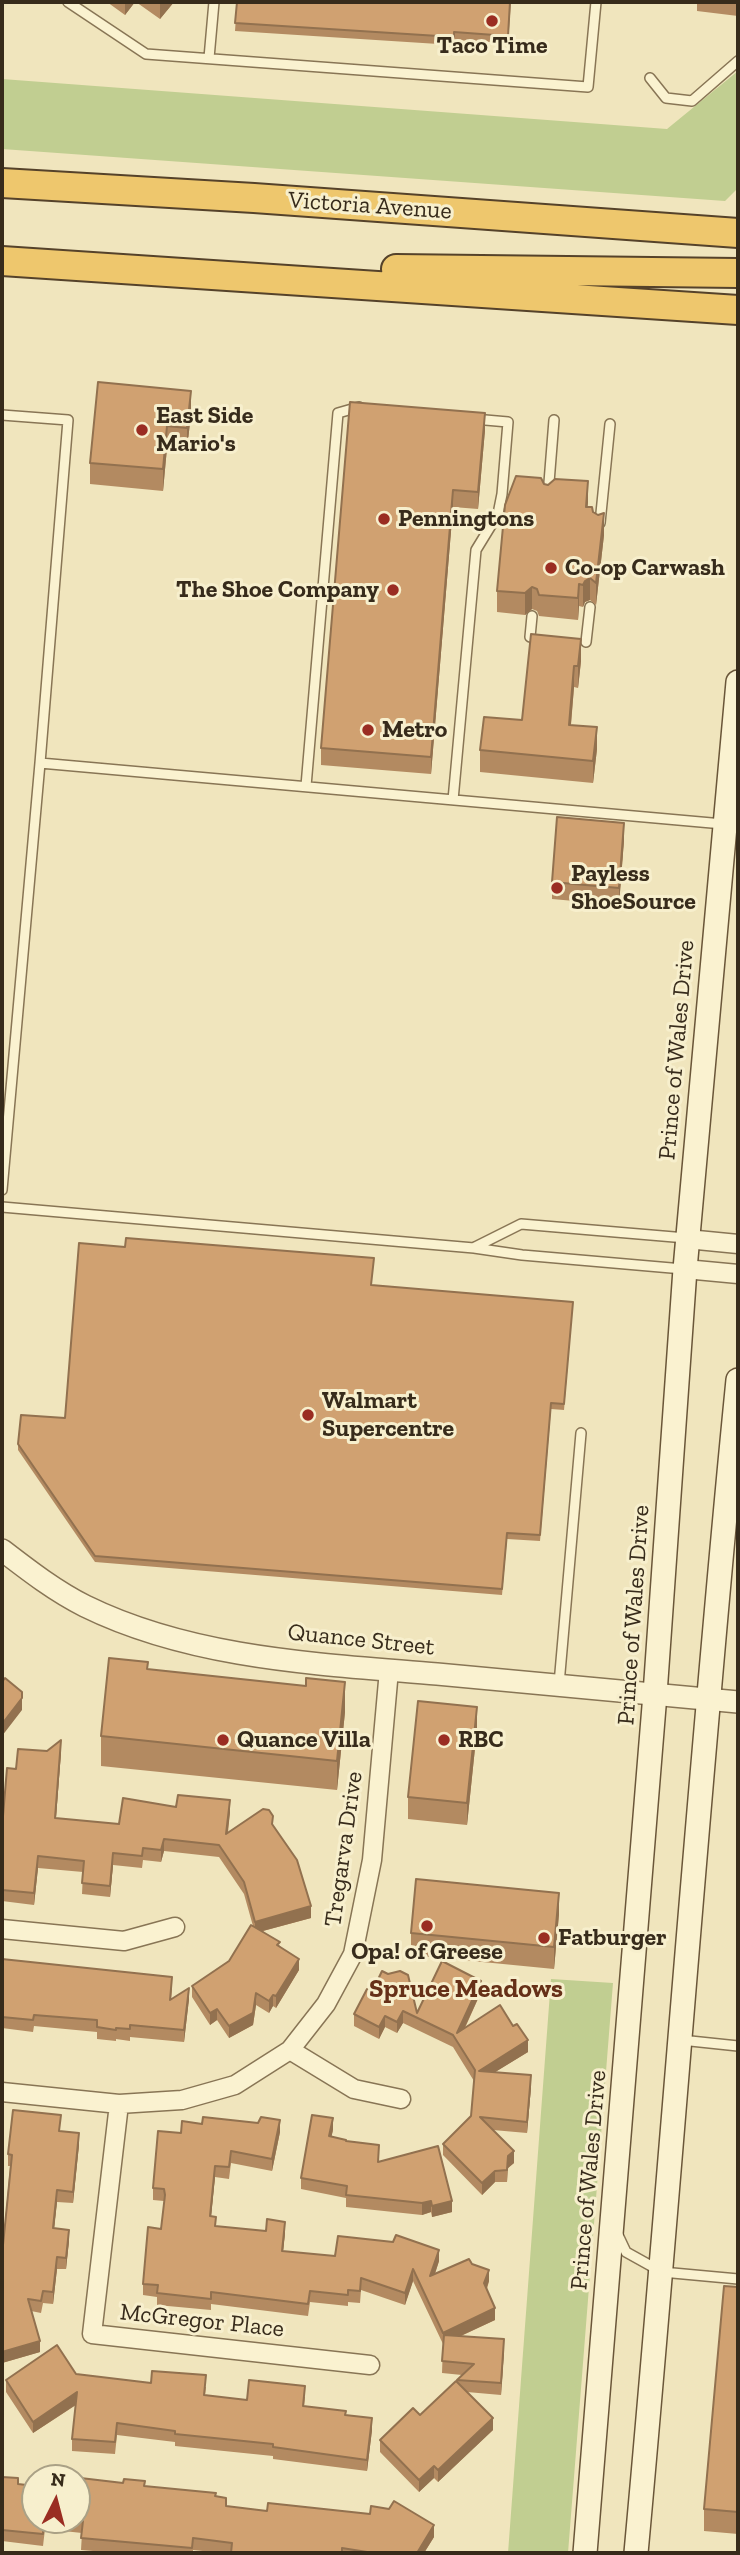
<!DOCTYPE html>
<html>
<head>
<meta charset="utf-8">
<style>
	body { margin:0 }
	#map { position:relative; width:740px; height:2555px; overflow:hidden; background:#f0e5bd; font-family:"Zilla Slab",serif }
	canvas { display:block }
	.frame { position:absolute; inset:0; border:4px solid #372b1b; pointer-events:none }
	.north { position:absolute; left:21px; top:2464px; width:70px; height:70px; box-sizing:border-box; background:#f7efcd; border:2px solid #aaa186; border-radius:50%; rotate:6deg; font-size:19px; font-weight:700; line-height:28px; text-align:center; color:#372b1b }
	.north::after { content:''; display:block; margin:auto; width:24px; height:32px; background:#9a2d22; clip-path:polygon(50% 0,100% 100%,50% 72%,0 100%) }
</style>
</head>
<body>
<div id="map">
<canvas width="740" height="2555"></canvas>
<div class="frame"></div>
<div class="north">N</div>
</div>
<script>
const g = document.querySelector('canvas').getContext('2d');
g.lineJoin = 'round';
function fillPath(path, color) { g.fillStyle = color; g.fill(path, 'evenodd'); }
function stroke(path, color, width, dash) { g.strokeStyle = color; g.lineWidth = width; g.lineCap = dash ? 'butt' : 'round'; g.setLineDash(dash || []); g.stroke(path); }
function label(font, color, halo, rows, align = 'center') {
  g.font = font + ' "Zilla Slab",serif'; g.lineWidth = 6; g.setLineDash([]); g.textBaseline = 'middle'; g.strokeStyle = halo; g.fillStyle = color; for (const [text, x, y, turn = 0] of rows) {
    g.save(); g.translate(x, y); g.rotate((+turn || 0) * Math.PI / 180); g.textAlign = isNaN(turn) ? turn : align; if (halo) g.strokeText(text, 0, 0); g.fillText(text, 0, 0); g.restore();
  }
}
fillPath(new Path2D(`
	M738,71V188L725,201L2,149V79L667,129Z
	M551,1979L613,1983L568,2553H508Z`), '#c1ce91');
const service = new Path2D(`
	M68,2L146,54L588,87L596,2
	M209,58L214,2
	M650,78L666,98L692,101L738,61
	M2,415L68,420L40,763L2,1190
	M548,495L554,420
	M600,523L610,424
	M530,637L532,616
	M586,642L590,607
	M40,763L723,824
	M306,786L338,413L359,407
	M453,800L476,550L498,514L502,494L508,422L474,419
	M2,1207L474,1248L522,1255L683,1269
	M475,1247L521,1224L686,1238
	M559,1684L581,1433
	M681,2040L738,2046
	M618,2235L626,2252L662,2272L738,2279`);
const minor = new Path2D(`
	M687,1239L738,1244
	M685,1269L738,1274
	M2,1929L124,1941L175,1927
	M290,2050L354,2089L401,2099
	M2,2092L119,2104L182,2100L235,2085L290,2050L326,2004L353,1954L372,1860L389,1670
	M119,2104L92,2334L370,2365`);
const tertiary = new Path2D(`
	M2,1550C28,1570 55,1591 85,1606C193,1659 319,1664 437,1674C538,1683 638,1693 738,1702`);
const secondary = new Path2D(`
	M585,2553L655,1694L685,1269L738,682
	M636,2553C672,2162 699,1771 738,1380`);
const trunk = new Path2D(`
	M2,183L254,198L738,233
	M2,261L738,310
	M396,269L738,273`);
stroke(service, '#887555', 12);
stroke(minor, '#887555', 21);
stroke(tertiary, '#887555', 24);
stroke(secondary, '#6a5639', 26);
stroke(trunk, '#55422a', 32);
stroke(service, '#faf2d0', 9);
stroke(minor, '#faf2d0', 18);
stroke(tertiary, '#faf2d0', 21);
stroke(secondary, '#faf2d0', 23);
stroke(trunk, '#eec76d', 28);
fillPath(new Path2D(`
	M107,2H135L125,15Z
	M136,2H174L160,19Z
	M237,2H511L508,43L454,40V45L235,31Z
	M697,2H738V16L697,11Z
	M350,402L485,430L478,509L453,507L431,774L321,765V748Z
	M191,413L187,450L167,448L163,491L90,484V463Z
	M544,484L588,507L593,512L604,535L596,605L590,600L585,602L583,607L579,606L578,620L539,616L537,611L532,609L525,615L497,612V591Z
	M531,634L581,661L578,688L574,687L571,725L597,749L593,783L480,772V750L522,720Z
	M624,840L619,905L552,899V882Z
	M372,1286L573,1302L564,1410L551,1409L540,1541L507,1539L502,1595L95,1562L18,1450V1444L65,1418Z
	M148,1669L345,1712L337,1790L101,1766V1736Z
	M477,1729L467,1825L408,1819V1797Z
	M61,1752L56,1818L119,1824L176,1807L230,1812L228,1833L273,1826L311,1918L263,1931L280,1946L299,1970L276,2008L273,2006L269,2013L256,2005L253,2025L229,2038L217,2020L210,2025L192,1997V1986L229,1961L253,1926L244,1894L219,1857L164,1851L161,1862L143,1860L142,1868L113,1865L110,1897L82,1894L83,1872L38,1868L34,1905L2,1901V1816H3L16,1769Z
	M559,1914L554,1969L411,1955V1933Z
	M2,1959L172,1989L171,2000L189,1999L184,2042L130,2037V2041L116,2039V2041L97,2039V2032L34,2026L33,2032L2,2028Z
	M367,1989L417,2013L481,1992L465,2028L528,2052L495,2072L531,2087L527,2133L493,2130L514,2163L508,2168L507,2182H495L482,2195L443,2155V2144L471,2116L474,2081L453,2047L403,2023L397,2033L385,2027L379,2039L354,2026V2014Z
	M333,2130L331,2137L346,2141L379,2157V2162L452,2212L432,2217L431,2212L422,2215L346,2207V2198L301,2189V2178Z
	M61,2131L79,2145L73,2203L57,2202L54,2228L69,2241L66,2269H57L53,2304L43,2303L41,2313L31,2311L40,2352L2,2363V2255L10,2166H8V2154Z
	M280,2132L272,2171L231,2163L229,2179L215,2177L211,2216L216,2226L285,2233L283,2251L335,2256L439,2261L435,2274L472,2264L489,2281L487,2289L495,2320L461,2336L504,2351L501,2395L467,2392L493,2430L438,2482L434,2478L419,2492L380,2452V2440L420,2415L457,2382V2380L462,2375L442,2373L443,2344L413,2281L405,2305L361,2290L360,2303L348,2302V2306L310,2302L308,2316L211,2304V2310L157,2305V2297L143,2295V2284L161,2229L164,2201L153,2200V2188L181,2133Z
	M738,2287V2534L704,2531V2509Z
	M76,2374L151,2383L206,2387L205,2395L247,2400L305,2397L304,2407L346,2415L372,2430L367,2471L273,2459V2456L175,2446V2442L117,2435L115,2454L72,2451V2439L76,2405L33,2433L6,2392V2380Z
	M2,2477L18,2484L35,2520H77L145,2486L216,2496L226,2506L434,2537L424,2553H222L193,2550V2553H117L81,2550L82,2533L45,2529L43,2546L2,2541Z`), '#b38a61');
fillPath(new Path2D(`
	M125,2H135L125,15Z
	M160,2H174L160,19Z
	M191,391V413L187,450V428Z
	M485,413V430L478,509V492Z
	M167,426V448L163,491V469Z
	M588,481V503L586,528V507Z
	M453,490V507L431,774V757Z
	M604,513V535L596,605V583Z
	M590,578V600L585,602L583,607V585L585,581Z
	M579,584V606L578,620V598Z
	M532,587V609L525,615V593Z
	M581,639V661L578,688V666Z
	M574,666V687L569,746V725Z
	M597,727V749L593,783V761Z
	M624,823V840L619,905V888Z
	M345,1682V1712L337,1790V1761Z
	M22,1698V1710L2,1736V1724Z
	M477,1707V1729L467,1825V1803Z
	M61,1740V1752L55,1830V1818Z
	M230,1800V1812L226,1845V1834Z
	M164,1839V1851L161,1862V1850Z
	M113,1853V1865L110,1897V1886Z
	M38,1856V1868L34,1905V1893Z
	M559,1893V1914L554,1969V1947Z
	M311,1906V1918L255,1933V1922Z
	M299,1959V1970L276,2008V1996Z
	M481,1981V1992L458,2042L457,2033Z
	M189,1988V1999L184,2042V2030Z
	M256,1993V2005L253,2025L229,2038V2026Z
	M273,1995V2006L269,2013V2001Z
	M217,2009V2020L210,2025V2013Z
	M403,2011V2023L397,2033V2022Z
	M385,2016V2027L379,2039V2027Z
	M528,2040V2052L479,2082V2071Z
	M531,2075V2087L527,2133V2122Z
	M333,2118V2130L329,2148V2136Z
	M280,2120V2132L272,2171V2159Z
	M79,2133V2145L73,2203V2192Z
	M514,2151V2163L508,2168L507,2182L508,2156Z
	M215,2166V2177L210,2228V2216Z
	M495,2171V2182L482,2195V2183Z
	M57,2190V2202L53,2240V2228Z
	M431,2201V2212L422,2215V2203Z
	M452,2201V2212L432,2217V2206Z
	M285,2222V2233L282,2263V2251Z
	M69,2230V2241L66,2269V2258Z
	M439,2250V2261L430,2288V2276Z
	M57,2257V2269L53,2304V2292Z
	M413,2269V2281L405,2305V2293Z
	M489,2270V2281L484,2295V2283Z
	M495,2308V2320L443,2344V2333Z
	M504,2339V2351L501,2395V2383Z
	M40,2341V2352L2,2363V2352Z
	M77,2392V2404L33,2433V2422Z
	M372,2418V2430L367,2471V2460Z
	M493,2418V2430L438,2482V2470Z
	M434,2466V2478L419,2492V2480Z
	M434,2525V2537L424,2553H417Z`), '#92714f');
const building = new Path2D(`
	M237,2H510L508,36L454,32V37L235,23Z
	M98,382L191,391L187,428L167,426L163,469L90,463Z
	M350,402L485,413L478,492L453,490L431,757L321,748Z
	M516,476L541,478L544,484L548,485L555,479L588,481L586,507H592L593,512L598,515L604,513L596,583L590,578L585,581L583,585L579,584L578,598L539,595L537,589L532,587L525,593L497,591L505,505Z
	M531,634L581,639L578,666H574L569,725L597,727L593,761L480,750L484,717L522,720Z
	M557,817L624,823L619,888L552,882Z
	M126,1238L374,1258L371,1285L573,1302L564,1404L551,1403L540,1535L507,1533L502,1589L95,1556L18,1444L21,1415L65,1418L79,1243L125,1247Z
	M109,1658L148,1662L147,1669L306,1686V1678L345,1682L337,1761L101,1736Z
	M5,1678L22,1692V1698L2,1724V1682Z
	M418,1701L477,1707L467,1803L408,1797Z
	M61,1740L55,1818L119,1824L123,1798L176,1807L178,1795L230,1800L226,1834L263,1809L269,1810L273,1816L272,1824L297,1860L311,1906L255,1922L244,1882L219,1845L164,1839L161,1850L143,1848L142,1856L113,1853L110,1886L82,1883L84,1861L38,1856L34,1893L2,1890V1816H3L7,1768L16,1769L18,1749L47,1751Z
	M416,1879L559,1893L554,1947L411,1933Z
	M251,1925L280,1942L277,1945L299,1959L276,1996L273,1995L269,2001L256,1993L253,2013L229,2026L217,2009L210,2013L192,1986L229,1961Z
	M2,1959L172,1977L170,2000L189,1988L184,2030L130,2025V2029L116,2028V2030L97,2027V2020L34,2015L33,2020L2,2017Z
	M442,1961L481,1981L457,2033L500,2005L513,2026L517,2024L528,2040L479,2071L531,2075L527,2122L480,2117L514,2151L508,2156L507,2170L495,2171L482,2183L443,2144L471,2116L475,2070L453,2035L403,2011L397,2022L385,2016L379,2027L354,2014L367,1989L372,1992L382,1971L388,1974L400,1971L408,1975L417,2013Z
	M13,2110L61,2115L59,2131L79,2133L73,2192L57,2190L53,2228L69,2230L66,2258L57,2257L53,2292L43,2291L41,2301L28,2299L40,2341L2,2352V2255L12,2155L8,2154Z
	M312,2115L333,2118L329,2136L346,2140V2141L379,2145L378,2162L438,2146L452,2201L432,2206L431,2201L422,2203L346,2195L347,2186L301,2178Z
	M203,2117L258,2123L261,2117L280,2120L272,2159L231,2151L229,2167L215,2166L210,2216L216,2217L215,2226L266,2231L267,2219L285,2222L282,2251L335,2256L338,2236L393,2242L396,2235L439,2250L430,2276L469,2259L472,2264L489,2270L484,2283L495,2308L443,2333L413,2269L405,2293L361,2278L360,2291L348,2290V2295L310,2291L308,2304L211,2292V2299L157,2293L158,2285L143,2284L148,2227L161,2229L165,2195L164,2189L153,2188L158,2131L181,2133L182,2121L202,2124Z
	M724,2286L738,2287V2512L704,2509Z
	M444,2335L504,2339L501,2383L457,2380L474,2364L442,2361Z
	M57,2345L76,2374L151,2383L152,2371L206,2375L204,2395L247,2400L249,2380L305,2386L303,2406L346,2411L345,2415L372,2418L367,2460L273,2447V2444L175,2434V2431L117,2423L115,2442L72,2439L77,2392L33,2422L6,2380Z
	M456,2381L493,2418L438,2470L434,2466L419,2480L380,2440L413,2408L420,2415Z
	M2,2477L18,2478V2484L35,2486V2520H44L43,2534L2,2530Z
	M72,2477L123,2483L124,2479L145,2481L144,2486L216,2493L215,2496L226,2498V2506L267,2511L268,2503L370,2514L371,2506L389,2509L394,2501L434,2525L417,2553H370L367,2552L342,2548V2553H231L232,2543L193,2538L192,2548L81,2538L83,2521L74,2520H77V2478H72Z`);
fillPath(building, '#d0a171');
stroke(building, '#92714f', 2);
for (const [x, y, r, color] of [
	[492,21,7,"#9a2d22"],
	[142,430,7,"#9a2d22"],
	[384,519,7,"#9a2d22"],
	[551,568,7,"#9a2d22"],
	[393,590,7,"#9a2d22"],
	[368,730,7,"#9a2d22"],
	[557,888,7,"#9a2d22"],
	[308,1415,7,"#9a2d22"],
	[223,1740,7,"#9a2d22"],
	[444,1740,7,"#9a2d22"],
	[427,1926,7,"#9a2d22"],
	[544,1938,7,"#9a2d22"]
]) { const dot = new Path2D(); dot.arc(x, y, r, 0, 2 * Math.PI); g.fillStyle = color; g.fill(dot); stroke(dot, '#f7efcd', 2.5); }
label('bold 24px', '#372b1b', '#f7efcd', [
	["Taco Time",492,46,"center"],
	["East Side",156,416],
	["Mario's",156,444],
	["Penningtons",398,519],
	["Co-op Carwash",565,568],
	["The Shoe Company",379,590,"right"],
	["Metro",382,730],
	["Payless",571,874],
	["ShoeSource",571,902],
	["Walmart",322,1401],
	["Supercentre",322,1429],
	["Quance Villa",237,1740],
	["RBC",458,1740],
	["Fatburger",558,1938],
	["Opa! of Greese",427,1952,"center"]
], 'left');
label('24px', '#372b1b', '#f7efcd', [
	["Victoria Avenue",370,206,4],
	["Prince of Wales Drive",677,1050,-85],
	["Prince of Wales Drive",634,1615,-86],
	["Quance Street",361,1640,6],
	["Tregarva Drive",344,1849,-82],
	["Prince of Wales Drive",589,2180,-85],
	["McGregor Place",202,2321,6]
]);
label('bold 26px', '#663018', '#f7efcd', [
	["Spruce Meadows",466,1990]
]);
</script>
</body>
</html>
